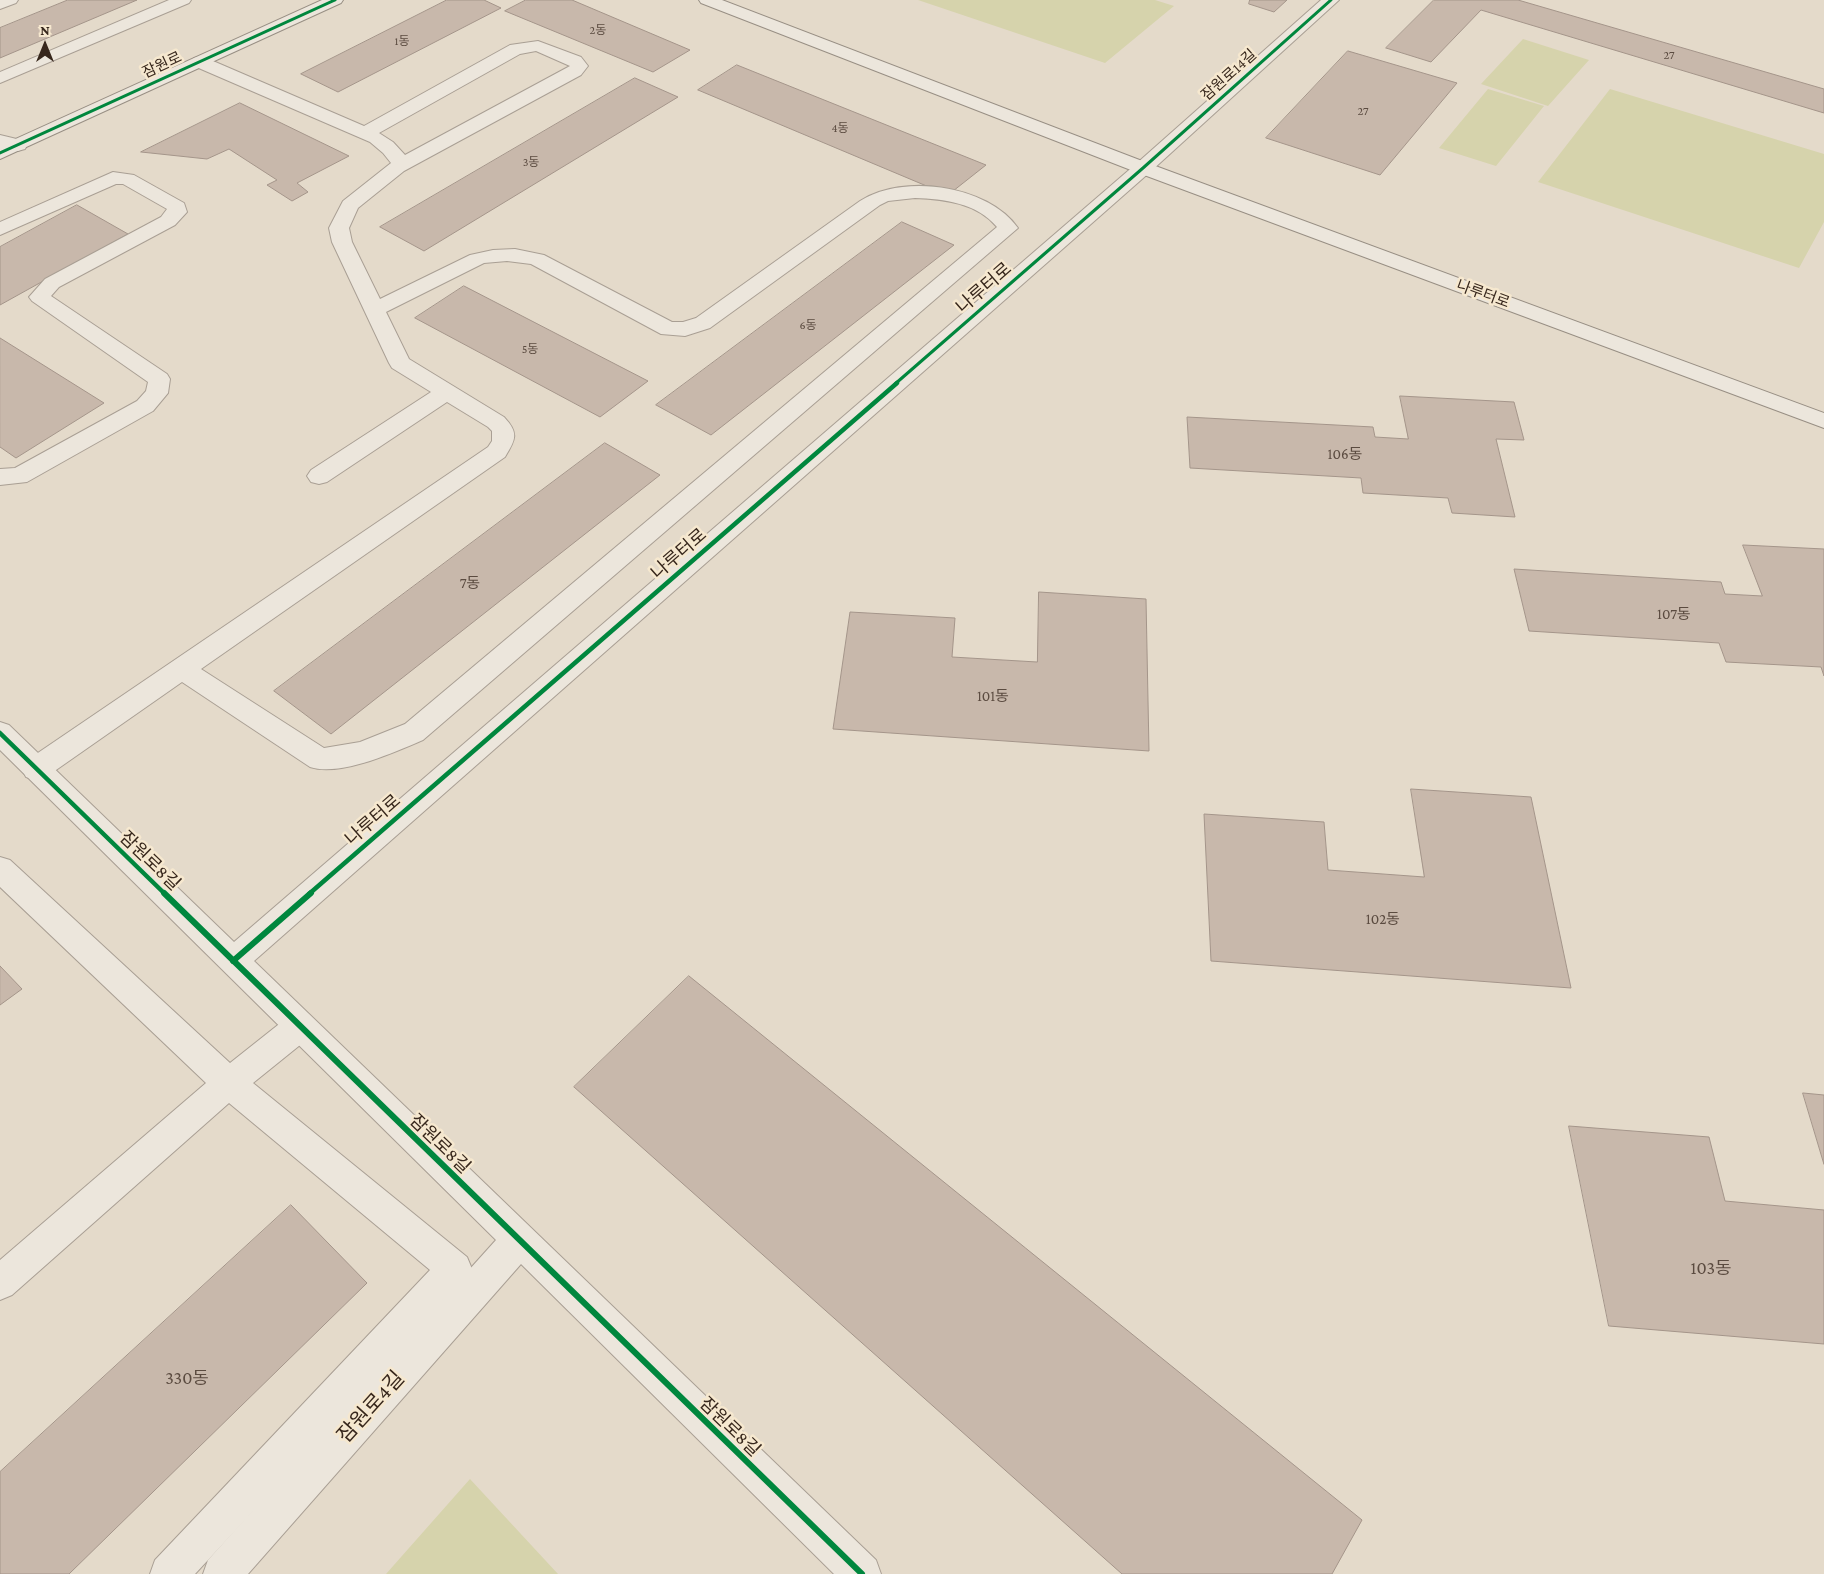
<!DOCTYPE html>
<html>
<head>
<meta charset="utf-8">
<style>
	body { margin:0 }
	#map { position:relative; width:1824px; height:1574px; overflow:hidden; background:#e4daca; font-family:"Crimson Pro",serif }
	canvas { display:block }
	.north { position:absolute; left:20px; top:20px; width:50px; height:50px; -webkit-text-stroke:4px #f6e8cf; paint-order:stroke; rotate:0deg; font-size:14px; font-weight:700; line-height:20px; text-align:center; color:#37271c }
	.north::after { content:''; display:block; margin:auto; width:18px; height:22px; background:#37271c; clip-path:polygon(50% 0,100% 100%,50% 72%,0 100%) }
</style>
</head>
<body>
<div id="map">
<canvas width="1824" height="1574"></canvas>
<div class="north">N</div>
</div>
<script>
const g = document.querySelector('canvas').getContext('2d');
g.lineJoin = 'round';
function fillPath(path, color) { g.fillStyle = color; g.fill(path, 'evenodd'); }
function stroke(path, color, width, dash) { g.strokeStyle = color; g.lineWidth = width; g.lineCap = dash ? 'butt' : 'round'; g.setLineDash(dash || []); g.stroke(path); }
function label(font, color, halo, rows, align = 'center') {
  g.font = font + ' "Crimson Pro","Noto Sans KR",serif'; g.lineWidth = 5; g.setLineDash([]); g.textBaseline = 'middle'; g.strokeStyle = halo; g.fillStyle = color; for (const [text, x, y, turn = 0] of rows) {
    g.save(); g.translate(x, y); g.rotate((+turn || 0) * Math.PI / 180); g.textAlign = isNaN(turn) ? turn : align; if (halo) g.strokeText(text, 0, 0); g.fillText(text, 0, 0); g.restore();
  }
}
fillPath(new Path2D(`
	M918,0H1155L1174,6L1105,63Z
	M1523,39L1589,60L1548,106L1481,84Z
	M1488,89L1544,106L1496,166L1439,148Z
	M1610,89L1824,154V222L1799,268L1538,182Z
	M470,1479L558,1574H386Z`), '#d6d3ac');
const building = new Path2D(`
	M68,0H137L0,58V28Z
	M447,0H484L501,8L338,92L301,74Z
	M526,0H572L690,50L653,72L505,11Z
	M1250,0H1287L1274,12L1249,4Z
	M1434,0H1518L1824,89V113L1481,10L1431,62L1386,48Z
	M1348,51L1457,83L1380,175L1266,138Z
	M737,65L986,165L948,195L698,90Z
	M635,78L678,97L424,251L380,227Z
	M240,103L349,156L297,183L308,192L292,201L267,185L277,180L229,149L207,159L141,152Z
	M77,205L128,234L0,305V247Z
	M902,222L954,245L711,435L656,405Z
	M464,286L648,381L600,417L415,318Z
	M0,338L104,403L16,458L0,447Z
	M1400,396L1514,402L1524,440L1496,439L1515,517L1452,513L1448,498L1363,493L1361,478L1190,468L1187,417L1373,427L1375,437L1408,439Z
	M605,443L660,475L331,734L274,691Z
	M1743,545L1824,549V676L1821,667L1726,662L1719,643L1529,631L1514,569L1721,582L1725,594L1762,596Z
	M1039,592L1146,599L1149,751L833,729L850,612L955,618L952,657L1037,662Z
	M1411,789L1531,797L1571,988L1211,961L1204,814L1324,822L1328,870L1424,877Z
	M0,966L22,989L0,1005Z
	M689,976L1362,1520L1332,1574H1122L574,1087Z
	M1803,1093L1824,1095V1164Z
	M1569,1126L1709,1137L1725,1201L1824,1210V1344L1609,1326Z
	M291,1205L367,1283L69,1574H0V1472Z`);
fillPath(building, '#c8b8ab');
stroke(building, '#a4958a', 1);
const lane = new Path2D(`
	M0,0H18L16,3L0,9Z
	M169,0H191L189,3L0,83V72Z
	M538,41L581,57L588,66L581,75L404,171L358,208L349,228L352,242L380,299L470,255L493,250L515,249L544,255L672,322H683L696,318L860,201C903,173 988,185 1018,228L423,740C395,752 340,777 310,767L182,682L46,777L36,780L26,777L22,769L26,761L488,447L492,441V431L488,427L447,402L327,482L319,484L311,482L307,476L311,470L431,392L392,368L389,363L332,242L329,228L343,201L391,163L383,153L370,142L194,66L191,62L194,58L200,57L206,58L364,126L510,45ZM536,51L570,66L405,155L393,142L379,133L520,54ZM915,198C944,199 977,203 997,227L405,724L360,742L324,748L201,669L505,457C516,439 519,433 504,417L409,359L386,312L484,263L507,261L531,264L661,334L685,336L710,328L880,205L888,201Z
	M113,172L134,175L184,203L187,212L175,225L59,287L51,296L167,374L170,379L168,393L153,411L27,482L0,485V469L15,468L137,401L146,391L148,382L32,301L29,297L45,279L161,217L167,209L123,184H116L0,235V222Z
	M0,857L10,860L230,1063L288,1017L299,1013L310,1017L314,1027L310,1037L253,1083L467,1257L472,1269L467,1281L195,1574H150L155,1560L430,1270L229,1103L12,1295L0,1300V1260L206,1083L0,887Z`);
const street = new Path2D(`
	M1321,0H1339L1150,172L254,961L876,1560L881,1574H834L521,1264L248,1574H203L208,1560L496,1240L0,750V722L9,725L234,942L1136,164Z
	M0,135L25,141L27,145L25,149L18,151L0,147Z`);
const secondary = new Path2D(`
	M322,0H343L341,3L0,159V146Z
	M699,0H722L1150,164L1824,413V428L1136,172L701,3Z`);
stroke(lane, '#a99f94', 2);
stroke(street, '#a99f94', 2);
stroke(secondary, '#988f84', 2);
fillPath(lane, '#ece6dc');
fillPath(street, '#ece6dc');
fillPath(secondary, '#ece6dc');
stroke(new Path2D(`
	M0,153L335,0
	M895,384L1143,168L1331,0`), '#00873e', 3);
stroke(new Path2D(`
	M0,733L165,894
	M309,894L897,383`), '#00873e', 4.5);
stroke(new Path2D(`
	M164,893L862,1574
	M233,961L311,893`), '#00873e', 6);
label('12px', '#5b4b40', null, [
	["2동",598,30],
	["1동",402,41],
	["27",1669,55],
	["27",1363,111],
	["4동",840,128],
	["3동",531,162],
	["6동",808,325],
	["5동",530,349]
]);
label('15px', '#37271c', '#f6e8cf', [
	["잠원로",162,65,-25],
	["잠원로14길",1229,75,-42],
	["나루터로",1483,294,20]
]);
label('15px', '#5b4b40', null, [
	["106동",1345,454],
	["7동",470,583],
	["107동",1674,614],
	["101동",993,696],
	["102동",1383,919]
]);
label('18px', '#37271c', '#f6e8cf', [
	["나루터로",984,288,-41],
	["나루터로",679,554,-41],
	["나루터로",373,820,-41],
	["잠원로8길",150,861,44],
	["잠원로8길",440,1144,44],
	["잠원로8길",730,1427,44]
]);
label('18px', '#5b4b40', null, [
	["103동",1711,1268],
	["330동",187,1378]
]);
label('21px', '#37271c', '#f6e8cf', [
	["잠원로4길",371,1407,-48]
]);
</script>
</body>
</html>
